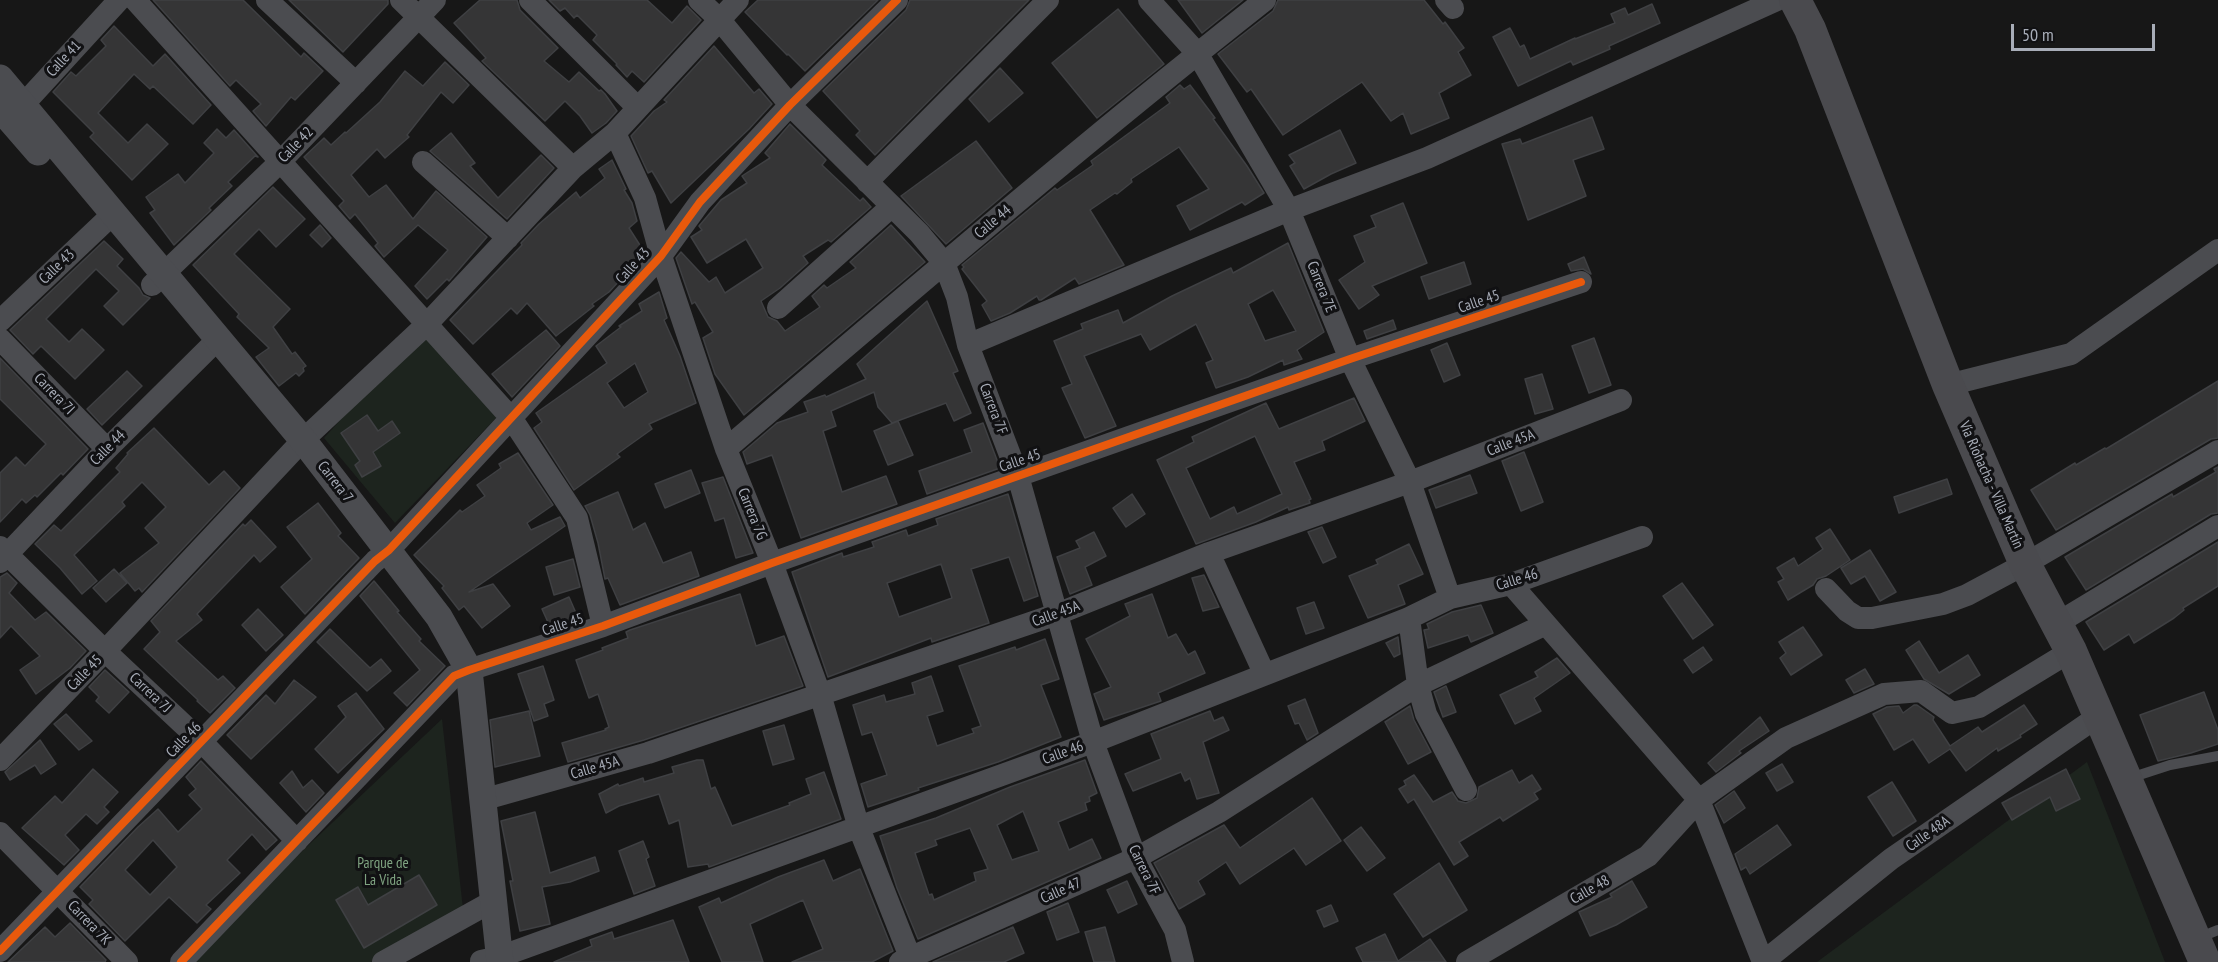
<!DOCTYPE html>
<html>
<head>
<meta charset="utf-8">
<style>
	body { margin:0 }
	#map { position:relative; width:2218px; height:962px; overflow:hidden; background:#171717; font-family:"PT Sans Narrow",sans-serif }
	canvas { display:block }
	.scale { position:absolute; left:2011px; top:24px; width:144px; height:27px; box-sizing:border-box; border:3px solid #a8adb8; border-top:0; padding-left:8px; font-size:18px; line-height:21px; white-space:nowrap; color:#a8adb8; -webkit-text-stroke:4px #111113; paint-order:stroke }
</style>
</head>
<body>
<div id="map">
<canvas width="2218" height="962"></canvas>
<div class="scale">50 m</div>
</div>
<script>
const g = document.querySelector('canvas').getContext('2d');
g.lineJoin = 'round';
function fillPath(path, color) { g.fillStyle = color; g.fill(path, 'evenodd'); }
function stroke(path, color, width, dash) { g.strokeStyle = color; g.lineWidth = width; g.lineCap = dash ? 'butt' : 'round'; g.setLineDash(dash || []); g.stroke(path); }
function label(font, color, halo, rows, align = 'center') {
  g.font = font + ' "PT Sans Narrow",sans-serif'; g.lineWidth = 6; g.setLineDash([]); g.textBaseline = 'middle'; g.strokeStyle = halo; g.fillStyle = color; for (const [text, x, y, turn = 0] of rows) {
    g.save(); g.translate(x, y); g.rotate((+turn || 0) * Math.PI / 180); g.textAlign = isNaN(turn) ? turn : align; if (halo) g.strokeText(text, 0, 0); g.fillText(text, 0, 0); g.restore();
  }
}
fillPath(new Path2D(`
	M422,330L497,417L395,523L324,438Z
	M442,719L463,909L371,962H185Z
	M2087,762L2165,962H1817Z`), '#1d241e');
const building = new Path2D(`
	M153,0H243L301,57L304,53L323,71L295,100L291,97L266,126L253,111L261,104L236,80L230,86Z
	M289,0H388V4L343,52Z
	M480,0H517L520,10L558,48L544,61L569,82L579,72L599,91L601,90L605,94L617,111L606,123L592,133L580,116L565,101L545,121L482,61L486,58L454,23Z
	M549,0H647L672,23L687,6L701,20L644,82L632,71L627,77L616,65L617,64L593,40L597,35L577,15L574,18L565,8L560,11Z
	M758,0H878L805,71L788,54L787,55L745,12Z
	M910,0H1029L875,155L856,135L860,131L823,91L906,10Z
	M1178,0H1243L1202,33Z
	M1278,0H1424L1443,24L1445,22L1464,48L1458,52L1471,75L1439,93L1449,118L1411,134L1403,113L1391,121L1362,82L1283,135L1251,89L1247,92L1218,54L1273,11Z
	M1652,4L1660,23L1609,46L1610,49L1573,65L1571,61L1518,86L1493,37L1510,28L1520,47L1524,45L1530,59L1575,38V39L1615,23L1611,14L1625,8L1628,15Z
	M1118,9L1164,64L1097,118L1052,63Z
	M114,26L153,66L165,54L211,105L193,124L153,86L150,89L134,74L98,113L128,143L147,124L168,144L132,180L90,137L94,133L53,92L71,72L76,76L106,46L101,40Z
	M714,46L754,93L759,89L772,104L749,129L671,203L652,171L648,173L631,136L654,111L667,102L664,100Z
	M445,62L469,85L453,103L441,92L407,135L409,137L385,158L377,149L351,175L369,197L386,185L413,219L436,191L487,237L449,281L447,279L427,299L415,286L448,250L418,225L384,257L375,246L378,243L355,214L350,219L339,206L344,201L304,157L324,138L331,145L345,132L346,133L380,102L405,71L423,86Z
	M1000,68L1023,93L989,122L969,99Z
	M1180,85L1184,89L1190,85L1215,118L1213,119L1247,166L1264,193L1245,205L1242,202L1190,230L1177,206L1209,189L1179,147L1131,179L1132,182L1117,194L1115,193L1090,210L1124,265L1079,284L1075,278L1041,300H1039L1037,296L1010,313L991,321L982,305L987,301L962,269L964,267L962,265L1055,188L1057,190L1093,165L1091,161L1170,103L1166,97Z
	M1592,117L1604,149L1573,160L1586,196L1528,220L1502,144L1520,139L1522,144Z
	M790,124L826,160L822,165L860,201L863,198L871,207L831,242L828,240L803,256L808,263L780,288L761,301L768,317L777,321L785,331L820,307L812,296L824,285L827,288L856,268L850,262L891,225L925,262L744,415L715,374L703,338L713,332L695,302L692,304L676,258L681,252L709,282L716,277L725,293L763,268L746,239L707,263L691,237L702,230L699,226L721,200L747,183L742,176L745,174L770,158L765,153Z
	M217,129L226,138L234,130L258,157L255,156L228,182L232,186L209,208L211,210L174,245L150,213L155,210L146,197L178,174L185,183L214,153L204,143Z
	M1340,130L1356,163L1331,174L1304,189L1290,166L1295,163L1289,155Z
	M451,133L475,163L470,166L498,198L541,155L554,168L507,219L430,151Z
	M976,141L1012,188L946,244L901,196Z
	M612,160L626,189L624,190L632,203L637,221L629,228L645,253L609,292L592,304L594,306L556,336L527,303L517,314L511,308L473,344L450,320L522,245L521,243L539,224L576,192L580,198L605,178L599,169Z
	M273,187L305,219L276,247L259,229L234,254L290,309L273,327L292,354L295,352L306,366L303,368L304,371L299,376L296,373L279,386L256,357L269,348L237,317L239,314L193,265Z
	M1403,203L1427,263L1372,286L1379,295L1359,309L1339,280L1365,262L1354,236L1376,227L1371,216Z
	M320,225L331,238L322,247L310,235Z
	M104,241L123,259L117,266L139,288L143,295L150,298L123,325L104,306L119,291L96,269L46,319L69,342L82,329L104,350L75,379L41,346L33,354L10,330Z
	M1288,243L1324,332L1297,350L1302,359L1284,365L1283,360L1248,377L1216,388L1206,363L1213,360L1196,324L1150,350L1141,334L1084,356L1116,426L1085,438L1062,388L1072,384L1054,341L1083,329L1081,324L1118,310L1123,323L1172,296L1231,268L1233,273ZM1273,290L1296,331L1265,341L1248,304Z
	M1584,257L1591,274L1583,269L1571,271L1568,264Z
	M1464,262L1471,284L1429,299L1421,277Z
	M659,292L667,318L664,320L680,356L696,403L649,424L652,429L617,454L620,457L574,490L534,428L542,422L536,413L607,363L596,346L621,327L619,326L642,311L639,304ZM635,363L648,392L624,408L607,383Z
	M927,301L958,371L953,373L971,413L954,421L946,403L892,423L878,407L874,392L831,411L836,426L823,431L842,492L886,476L897,504L801,538L772,455L747,464L743,452L777,423L808,412L804,402L825,395L826,397L866,379L857,364Z
	M1393,320L1396,329L1367,339L1364,331Z
	M546,330L560,346L512,397L492,374Z
	M1594,338L1611,385L1589,393L1572,346Z
	M1447,343L1460,375L1444,382L1431,350Z
	M0,358L88,449L63,475L61,473L37,497L35,495L26,503L22,499L0,522V473L16,457L25,466L46,444L0,399Z
	M127,371L142,386L102,425L87,409Z
	M1542,374L1553,409L1535,414L1525,379Z
	M2218,381V438L2211,439L2056,530L2031,490L2075,463L2076,465L2105,448L2106,449Z
	M1354,398L1365,421L1322,441L1325,450L1294,462L1311,499L1309,500L1310,503L1289,510L1288,507L1256,522L1196,544L1157,460L1194,442L1192,437L1266,403L1279,429ZM1255,436L1282,494L1237,514L1234,507L1210,519L1186,468Z
	M367,415L378,431L392,421L400,433L373,452L381,466L362,477L355,465L360,461L341,433Z
	M898,421L913,455L888,465L874,431Z
	M983,423L1000,468L927,494L919,471L972,452L964,430Z
	M154,428L209,485L224,471L240,488L142,592L139,588L135,591L120,573L159,543L145,528L166,507L142,482L122,502L125,506L74,555L97,581L82,594L60,568L35,544L54,525L61,531L120,472L116,468L128,454L127,453Z
	M1524,452L1543,502L1521,511L1502,461Z
	M518,453L553,505L527,523L531,530L560,517L565,526L469,592L493,584L510,606L482,628L464,606L459,610L442,588L444,586L414,555L460,510L462,512L485,496L477,485L501,468L499,464Z
	M2218,467V513L2211,514L2086,590L2065,557L2172,494L2173,497L2216,472L2214,469Z
	M691,470L700,493L665,508L655,484Z
	M1470,475L1477,493L1436,508L1429,490Z
	M723,477L753,553L736,558L724,518L715,521L702,483Z
	M1947,479L1952,494L1899,513L1894,497Z
	M618,492L633,530L645,523L663,563L691,552L699,576L620,605L608,578L605,579L598,543L590,515L585,506Z
	M1008,494L1038,596L1024,601L1009,557L971,569L989,623L932,642L931,638L828,677L792,572L842,553L843,557L874,547L872,542L906,530L908,536L938,525L936,519ZM941,564L952,598L899,617L887,583Z
	M1132,494L1145,514L1126,527L1113,508Z
	M318,503L341,533L338,536L359,558L305,614L281,587L312,559L287,527Z
	M251,520L276,547L260,562L254,555L197,614L202,620L176,641L218,680L223,676L235,688L210,713L197,701L198,700L144,649L160,632L151,621L243,524L245,526Z
	M1322,527L1336,557L1323,563L1308,532Z
	M1830,529L1850,560L1826,576L1817,579L1813,585L1788,600L1778,582L1784,579L1777,568L1794,558L1798,566L1823,549L1816,538Z
	M1094,532L1106,556L1085,567L1092,585L1070,594L1057,557L1080,548L1076,541Z
	M2218,542V586L2183,608L2184,610L2174,618L2134,643L2129,634L2104,650L2086,622Z
	M1409,544L1423,574L1398,585L1405,604L1368,618L1349,576L1378,564L1376,560Z
	M1870,550L1896,592L1880,601L1865,576L1851,584L1841,568Z
	M573,559L580,587L554,595L546,567Z
	M114,569L127,583L106,602L93,588Z
	M7,573L17,583L9,593L35,620L46,612L86,651L70,668L36,694L20,670L40,656L11,626L0,638V577Z
	M1204,575L1219,607L1203,611L1192,578Z
	M374,581L399,611L397,612L421,639L419,641L445,666L407,706L394,693L420,670L360,596Z
	M1682,583L1713,625L1693,639L1663,596Z
	M740,594L756,646L784,636L803,686L644,740L568,762L562,743L606,730L605,729L609,727L598,694L589,698L576,660L603,650L602,648L628,638L626,632L630,630Z
	M1152,594L1168,638L1176,634L1188,655L1195,651L1205,673L1158,693L1161,701L1104,720L1094,694L1111,687L1086,639L1130,616L1125,604Z
	M569,597L579,620L551,629L542,609Z
	M1314,602L1324,628L1306,634L1297,608Z
	M1481,605L1493,633L1471,642L1468,635L1428,648L1424,630L1429,629L1427,624L1452,612Z
	M258,609L283,635L266,651L242,625Z
	M1803,627L1822,655L1791,675L1780,658L1786,653L1779,642Z
	M330,629L370,668L381,659L391,671L367,691L317,642Z
	M1398,637L1400,654L1394,657L1386,643Z
	M1045,639L1059,679L1041,685L1061,737L998,762L918,788L919,790L868,807L861,784L887,775L872,732L862,735L853,705L884,695L886,702L915,694L912,683L931,676L943,711L927,716L937,746L974,733L972,729L981,726L959,666L1015,647L1016,650Z
	M1919,641L1939,673L1968,655L1980,675L1949,694L1924,679L1906,650Z
	M1703,647L1712,660L1693,673L1684,660Z
	M1557,658L1570,673L1534,698L1541,711L1515,724L1500,695L1538,677L1535,672Z
	M543,666L554,700L544,704L548,716L534,721L518,674Z
	M1865,669L1874,684L1854,693L1846,680Z
	M105,670L129,692L109,713L96,701L99,697L89,687Z
	M294,680L316,697L251,759L227,735L266,695L275,704Z
	M1446,686L1456,712L1443,717L1434,692Z
	M2204,692L2218,730V744L2191,753L2158,761L2140,715Z
	M356,693L384,729L338,773L315,749L346,717L338,706Z
	M1305,699L1318,733L1307,740L1299,723L1295,724L1288,706Z
	M1914,705H1917L1934,717L1933,720L1950,746L1978,727L1982,732L2024,705L2037,724L2020,735L2021,737L1998,751L1997,748L1966,771L1950,749L1929,763L1913,739L1894,750L1873,714L1887,707L1899,706L1903,713Z
	M1410,706L1414,720L1431,752L1408,764L1385,722Z
	M529,711L540,756L495,767L490,720Z
	M1210,711L1214,721L1223,717L1229,730L1203,742L1219,793L1197,799L1190,778L1185,781L1181,772L1133,791L1125,774L1161,759L1151,734Z
	M66,714L92,741L79,750L54,724Z
	M1760,717L1769,731L1739,751L1741,753L1716,772L1708,763Z
	M784,725L794,759L773,765L763,731Z
	M40,740L56,764L41,774L35,765L10,780L5,772Z
	M697,760H703L711,789L715,787L732,826L790,805L789,803L811,794L806,779L824,772L841,819L709,867L708,864L688,867L679,820L669,824L659,794L619,806L606,813L599,794L618,784L619,786L643,778L644,782L674,773L672,767Z
	M1085,760L1097,793L1089,797L1090,801L1085,803L1087,810L1058,822L1069,850L1092,839L1101,858L918,939L897,888L880,836L936,818L1010,787ZM1023,811L1039,851L1012,860L997,825ZM970,828L988,869L974,873L976,881L934,900L932,894L929,895L915,853L937,845L935,840Z
	M201,761L277,840L266,850L252,834L227,860L240,873L206,905L211,909L197,923L169,897L125,941L89,904L93,900L80,887L138,827L158,809L178,832L202,809L189,795L196,789L186,777ZM153,840L177,867L150,895L125,870Z
	M1782,764L1793,782L1777,791L1766,773Z
	M93,769L118,792L104,807L109,812L97,824L86,814L65,835L79,850L64,865L22,828L55,796L62,803Z
	M2066,769L2080,799L2056,811L2050,797L2012,820L2002,803Z
	M1512,770L1519,783L1532,775L1541,789L1534,793L1538,799L1503,821L1500,817L1459,842L1468,856L1454,865L1414,799L1408,803L1399,789L1406,785L1404,781L1414,775L1433,802L1452,792L1458,801L1466,803L1477,798L1479,787Z
	M292,771L303,788L312,780L324,793L306,812L280,783Z
	M1892,782L1916,821L1893,836L1868,797Z
	M1734,791L1745,808L1724,823L1715,805Z
	M1312,798L1341,841L1306,865L1294,848L1240,884L1226,862L1198,881L1205,894L1179,909L1154,863L1224,825L1240,848Z
	M535,812L550,873L595,857L599,871L570,882L542,887L550,924L520,931L510,881H513L501,821Z
	M1777,825L1791,845L1750,874L1746,867L1741,870L1735,854Z
	M1361,827L1385,858L1367,871L1344,840Z
	M643,841L649,857L646,859L655,886L634,894L619,851Z
	M824,860L833,881L860,869L893,951L872,962H792L823,949L803,900L750,924L763,962H722L699,907L719,898L721,903L778,877Z
	M1439,863L1467,910L1423,937L1394,894Z
	M419,875L437,905L364,948L336,900L358,887L368,905Z
	M1127,881L1137,904L1118,913L1107,890Z
	M1632,881L1647,907L1616,925L1590,936L1579,912L1612,897L1610,894Z
	M1068,903L1079,932L1057,940L1047,912Z
	M1331,905L1338,921L1324,927L1317,911Z
	M673,920L689,962H554L592,946L590,940L612,932L614,939Z
	M70,923L106,960L105,962H8L45,927L55,937Z
	M1013,927L1024,953L1004,962H933Z
	M1105,927L1115,962H1094L1085,932Z
	M1385,934L1398,961L1430,939L1446,962H1363L1356,948Z`);
fillPath(building, '#353536');
stroke(building, '#3f4043', 1.5);
stroke(new Path2D(`
	M2127,779L2170,765L2218,756
	M2198,938L2218,930`), '#4b4c50', 10);
stroke(new Path2D(`
	M135,0L512,419L577,518L603,626
	M267,0L356,83
	M401,0L573,168
	M530,0L638,108
	M699,0L719,19L790,105L919,233L944,263L957,297L968,345L1018,476L1093,742L1136,858L1175,930L1183,962
	M1149,0L1197,53L1289,210L1350,359L1410,482L1450,598
	M1446,0L1453,8
	M11,118L119,0
	M615,133L645,198L661,256L726,449L772,563L820,694L859,828L912,962
	M423,162L508,238
	M867,182L1048,0
	M152,285L280,162L435,0
	M778,308L892,206
	M0,321L114,213
	M0,339L107,449
	M968,345L1289,210L1427,158L1777,0
	M1948,385L2071,354L2218,250
	M726,449C904,297 1081,145 1265,0
	M0,547L105,651L202,742L297,841
	M1209,553L1264,673
	M0,562L107,449L219,338
	M1511,584L1699,800L1763,962
	M1826,589L1847,611L1858,618H1872L1943,604L1967,595L2025,564L2218,451
	M1409,618L1418,685L1426,714L1466,790
	M2056,624L2218,526
	M0,760L105,651L303,440L427,324L573,168L615,133L738,0
	M482,800L648,753L1057,614L1209,553L1410,482L1621,400
	M0,833L127,962
	M0,951L375,561L389,550L661,256L700,202L790,105L897,0
	M481,961L499,957L1093,742L1409,618L1450,598L1511,584L1642,537
	M181,962L454,676L469,670L603,626L772,563L1018,476L1350,359L1581,282
	M383,962L493,901
	M900,962L1136,858L1219,812L1418,685L1546,624
	M1467,962L1648,856L1699,800L1786,738L1884,694L1921,691L1952,713L1979,707L2071,651
	M1763,962L1891,859L2100,715`), '#4b4c50', 22);
stroke(new Path2D(`
	M0,78L303,440L439,617L469,670L500,962
	M0,108L38,152`), '#4b4c50', 27);
stroke(new Path2D(`
	M1795,0L1810,29L1948,385L2025,564L2071,651L2205,962`), '#4a4a4e', 32);
stroke(new Path2D(`
	M0,951L375,561L389,550L661,256L700,202L790,105L897,0
	M181,962L454,676L469,670L603,626L772,563L1018,476L1350,359L1581,282`), '#e8590c', 8);
label('15px', '#a8adb8', '#111113', [
	["Calle 41",64,59,-47],
	["Calle 42",296,145,-46],
	["Calle 44",993,222,-40],
	["Calle 43",633,266,-48],
	["Calle 43",57,267,-44],
	["Carrera 7E",1321,287,68],
	["Calle 45",1479,302,-19],
	["Carrera 7I",54,394,46],
	["Carrera 7F",993,409,69],
	["Calle 45A",1511,443,-21],
	["Calle 44",108,448,-45],
	["Calle 45",1020,461,-19],
	["Carrera 7",335,482,52],
	["Vía Riohacha - Villa Martín",1991,485,66],
	["Carrera 7G",752,514,68],
	["Calle 46",1517,580,-17],
	["Calle 45A",1056,614,-20],
	["Calle 45",563,625,-18],
	["Calle 45",85,673,-46],
	["Carrera 7J",150,693,43],
	["Calle 46",184,740,-46],
	["Calle 46",1063,753,-20],
	["Calle 45A",595,768,-16],
	["Calle 48A",1928,834,-35],
	["Carrera 7F",1144,870,64],
	["Calle 48",1590,890,-30],
	["Calle 47",1061,891,-24],
	["Carrera 7K",89,923,46]
]);
label('15px', '#7fa381', '#111113', [
	["Parque de",383,864],
	["La Vida",383,881]
]);
</script>
</body>
</html>
